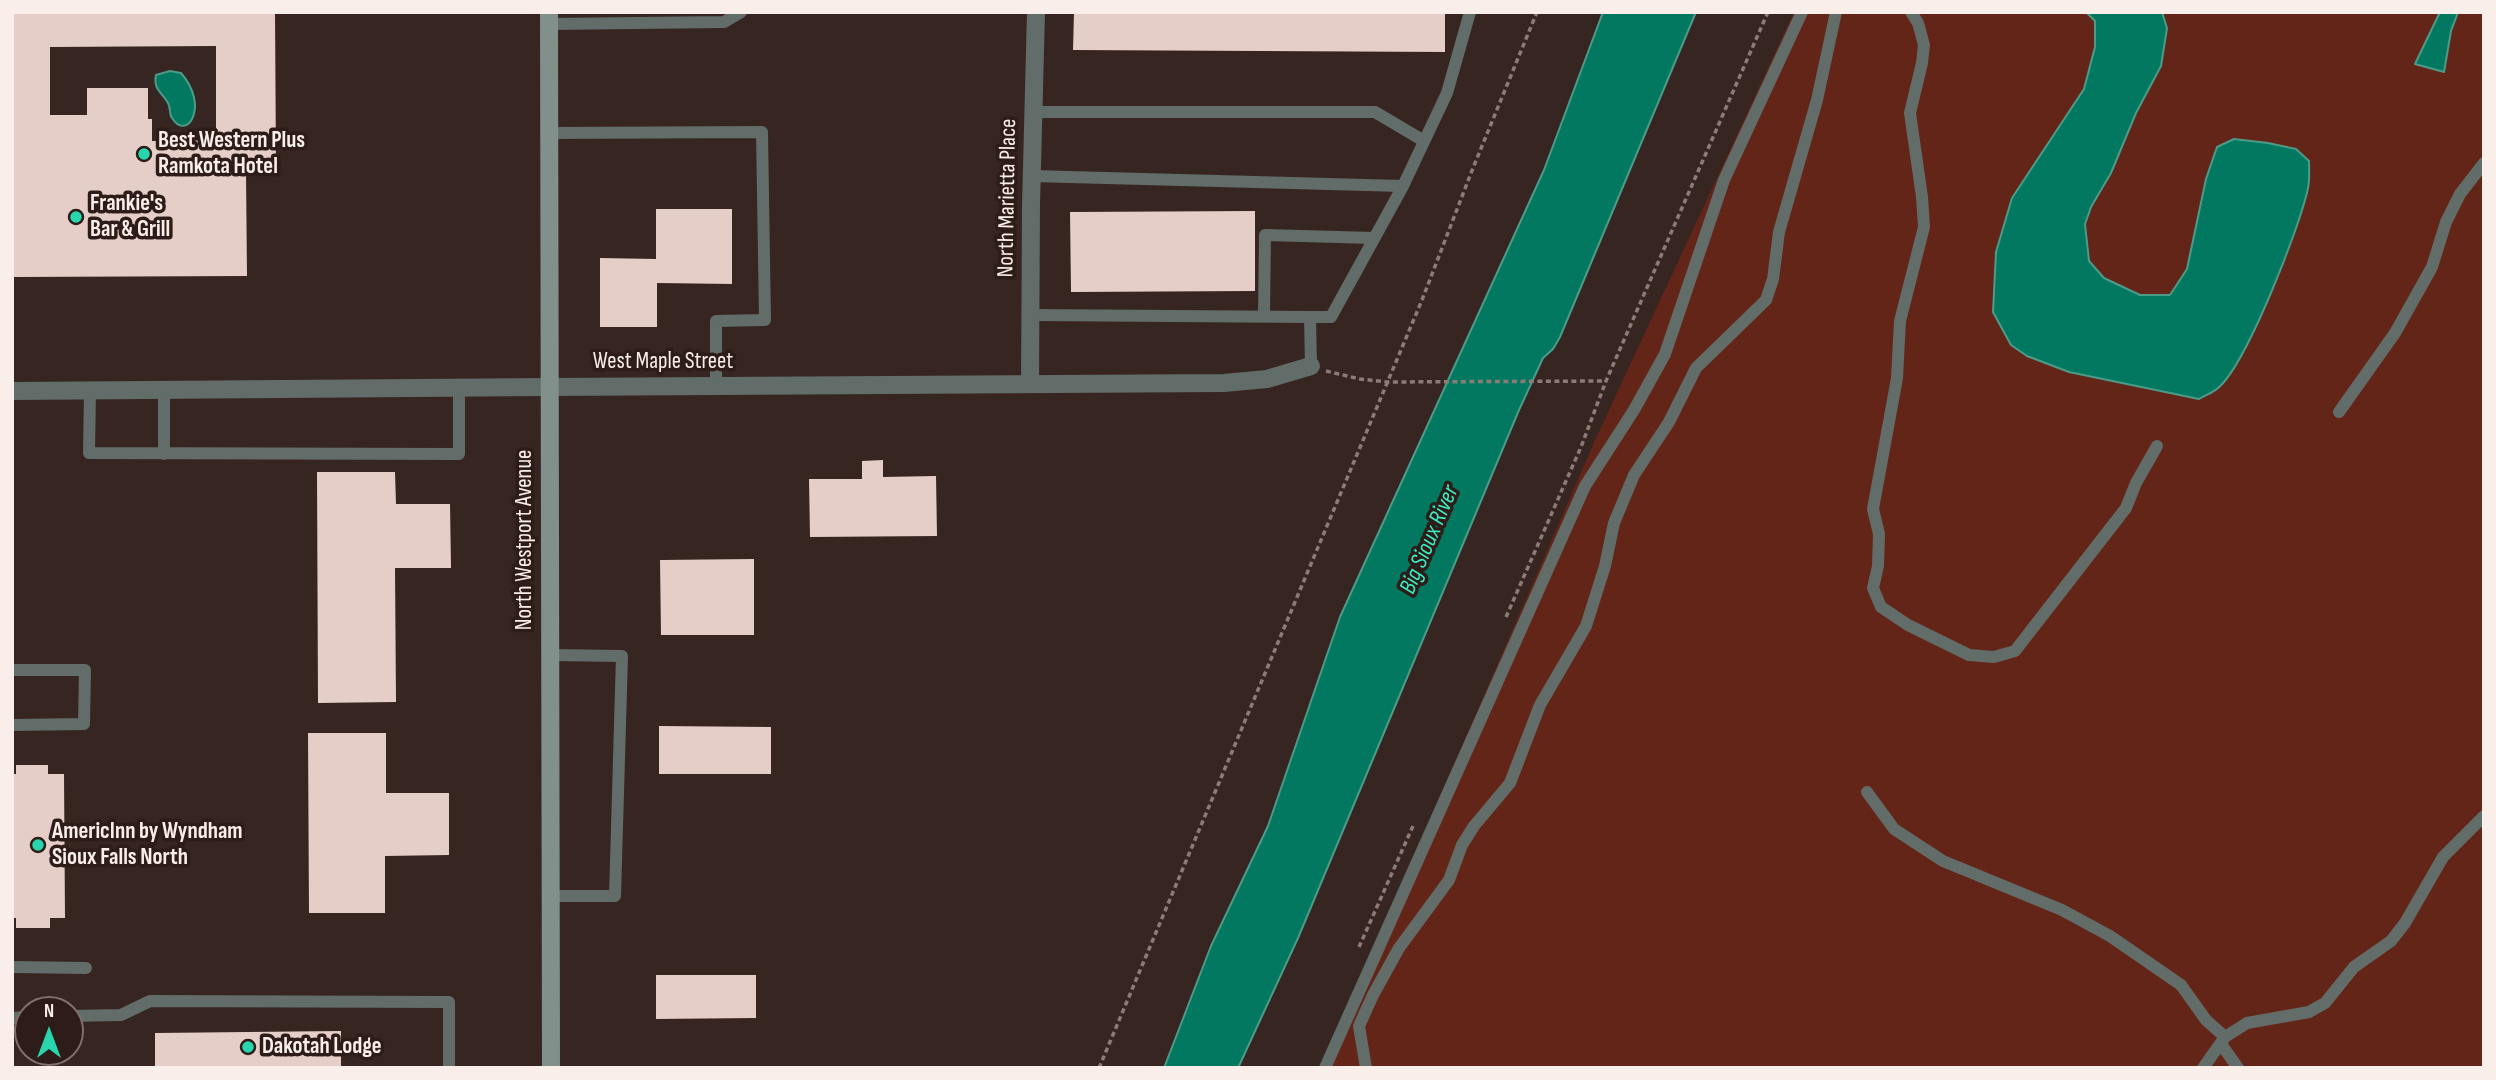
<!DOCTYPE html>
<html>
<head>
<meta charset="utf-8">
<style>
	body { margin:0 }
	#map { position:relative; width:2496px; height:1080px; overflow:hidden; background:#372521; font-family:"Sofia Sans Condensed",sans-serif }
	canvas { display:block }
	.frame { position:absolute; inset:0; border:14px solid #faeeea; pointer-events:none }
	.north { position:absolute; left:14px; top:996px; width:70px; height:70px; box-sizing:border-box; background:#2d1c18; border:2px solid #7f706c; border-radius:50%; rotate:0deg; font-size:19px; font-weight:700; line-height:28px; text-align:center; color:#faeeea }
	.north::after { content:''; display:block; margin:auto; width:24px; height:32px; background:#28d5ad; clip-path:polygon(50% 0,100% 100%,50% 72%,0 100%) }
</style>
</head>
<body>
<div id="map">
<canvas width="2496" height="1080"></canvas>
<div class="frame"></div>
<div class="north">N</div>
</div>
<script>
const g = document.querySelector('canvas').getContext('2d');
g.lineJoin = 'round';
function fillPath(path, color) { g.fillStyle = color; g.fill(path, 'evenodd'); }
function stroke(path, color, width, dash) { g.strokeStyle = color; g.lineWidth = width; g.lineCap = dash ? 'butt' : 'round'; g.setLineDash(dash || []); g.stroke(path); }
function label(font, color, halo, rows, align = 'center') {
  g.font = font + ' "Sofia Sans Condensed",sans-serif'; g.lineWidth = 7; g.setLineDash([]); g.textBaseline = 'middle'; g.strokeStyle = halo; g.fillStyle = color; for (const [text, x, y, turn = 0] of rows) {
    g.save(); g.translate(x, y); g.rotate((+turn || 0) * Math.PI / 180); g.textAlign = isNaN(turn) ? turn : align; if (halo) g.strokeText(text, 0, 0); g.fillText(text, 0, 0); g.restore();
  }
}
fillPath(new Path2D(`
	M1794,12H2484V1068H1322L1596,438Z`), '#632518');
const water = new Path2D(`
	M1603,12H1696L1560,337L1553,349L1543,358L1519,410L1298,938L1238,1068H1164L1211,946L1268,826L1340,617L1544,170Z
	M2086,12H2162L2167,28L2161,66L2136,113L2111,173L2091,207L2085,224L2089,261L2104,278L2140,295H2170L2187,269L2206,179L2217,147L2234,139L2268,143L2296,149L2309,161C2309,170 2310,179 2308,188C2300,227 2246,365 2218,388C2213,393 2205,395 2199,399L2069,372L2027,356L2011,345L1993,312L1996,252L2012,198L2084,89L2095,47V21Z
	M2440,12H2456L2457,15L2451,31L2444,72L2415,64Z
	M170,71L181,73C210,106 187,142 172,118C169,114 171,108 168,103C162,92 153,90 156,75Z`);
fillPath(water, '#027860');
stroke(water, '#4c9b89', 2);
fillPath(new Path2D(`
	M12,12H275L276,168H252V172H246L247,276L14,277V234H12ZM216,46V140L152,141V119H148V88H87V115H50V47Z
	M1074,12H1445V52L1073,50Z
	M656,209H732V284L657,283V327H600V258L656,259Z
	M1255,211V291L1071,292L1070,212Z
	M883,460V477L936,476L937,536L810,537L809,479H862V461Z
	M317,472H395L396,504H450L451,568H395L396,702L318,703Z
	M754,559V635H661L660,560Z
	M659,726L771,727V774H659Z
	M308,733H386V793H449V855L385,856V913H309Z
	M16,765H48V774H64L65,918H50V928H16V918H13V774H16Z
	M656,975H756V1018L656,1019Z
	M341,1031V1068H155V1033Z`), '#e6cec8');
stroke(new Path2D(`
	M1326,371L1360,379L1387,382L1606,381
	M1506,617L1581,447L1606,381L1768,12
	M1359,947L1413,826
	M1099,1068L1422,300L1473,168L1537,12`), '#8c7c78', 3.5, [5, 3.5]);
stroke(new Path2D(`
	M1911,12L1918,23L1924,45L1922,63L1910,113L1922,197L1924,227L1900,321L1897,378L1873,509L1879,534L1878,566L1873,588L1881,607L1908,625L1969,655L1994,657L2015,651L2126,508L2136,483L2157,446
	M549,24L724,22L741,12
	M1033,112H1375L1424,141
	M549,133L762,132L765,320L716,321V386
	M1032,176L1403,186L1447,93L1470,12
	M1031,315L1310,317
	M1264,316L1265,235L1374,238
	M1311,366L1310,317H1331L1403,186
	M90,390L89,453L459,454V388
	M164,390V454
	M2339,412L2395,333L2432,267L2446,222L2460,194L2484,163
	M550,655L622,656L615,896H551
	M12,670H85L84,724L12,725
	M1867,792L1894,829L1943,861L2062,910L2110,936L2181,985L2206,1020L2225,1037
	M12,967L86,968
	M70,1016L121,1015L150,1001L449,1002V1068
	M12,1018L28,1017
	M2221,1044L2238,1068
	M1325,1068L1585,486L1634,410L1665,354L1724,180L1802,12
	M1366,1068L1359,1026L1373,995L1399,948L1449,880L1462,845L1474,826L1510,783L1540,705L1586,626L1605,566L1614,523L1634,475L1669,422L1696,368L1766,300L1773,279L1779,232L1817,100L1836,12
	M2203,1068L2225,1037L2247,1023L2309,1012L2325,1003L2354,967L2391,941L2405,923L2443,857L2484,816`), '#626c68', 12);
stroke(new Path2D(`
	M1030,384L1031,205L1036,12
	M549,387L1224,383L1267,379L1311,366`), '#626c68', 18);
stroke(new Path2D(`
	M12,391L549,387`), '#626c68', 18);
stroke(new Path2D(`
	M549,12L551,1068`), '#81908b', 18);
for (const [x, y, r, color] of [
	[144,154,7,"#28d5ad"],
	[76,217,7,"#28d5ad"],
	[38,845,7,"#28d5ad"],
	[248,1047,7,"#28d5ad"]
]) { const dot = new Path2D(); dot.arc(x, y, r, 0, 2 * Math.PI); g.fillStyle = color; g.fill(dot); stroke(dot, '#2d1c18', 2.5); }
label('bold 23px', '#faeeea', '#2d1c18', [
	["Best Western Plus",158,141],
	["Ramkota Hotel",158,167],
	["Frankie's",90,204],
	["Bar & Grill",90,230],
	["AmericInn by Wyndham",52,832],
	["Sioux Falls North",52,858],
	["Dakotah Lodge",262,1047]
], 'left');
label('23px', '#faeeea', '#2d1c18', [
	["North Marietta Place",1008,198,-89],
	["West Maple Street",663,362],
	["North Westport Avenue",525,540,-90]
]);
label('italic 24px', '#3aeec3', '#2d1c18', [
	["Big Sioux River",1430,540,-67]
]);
</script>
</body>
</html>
